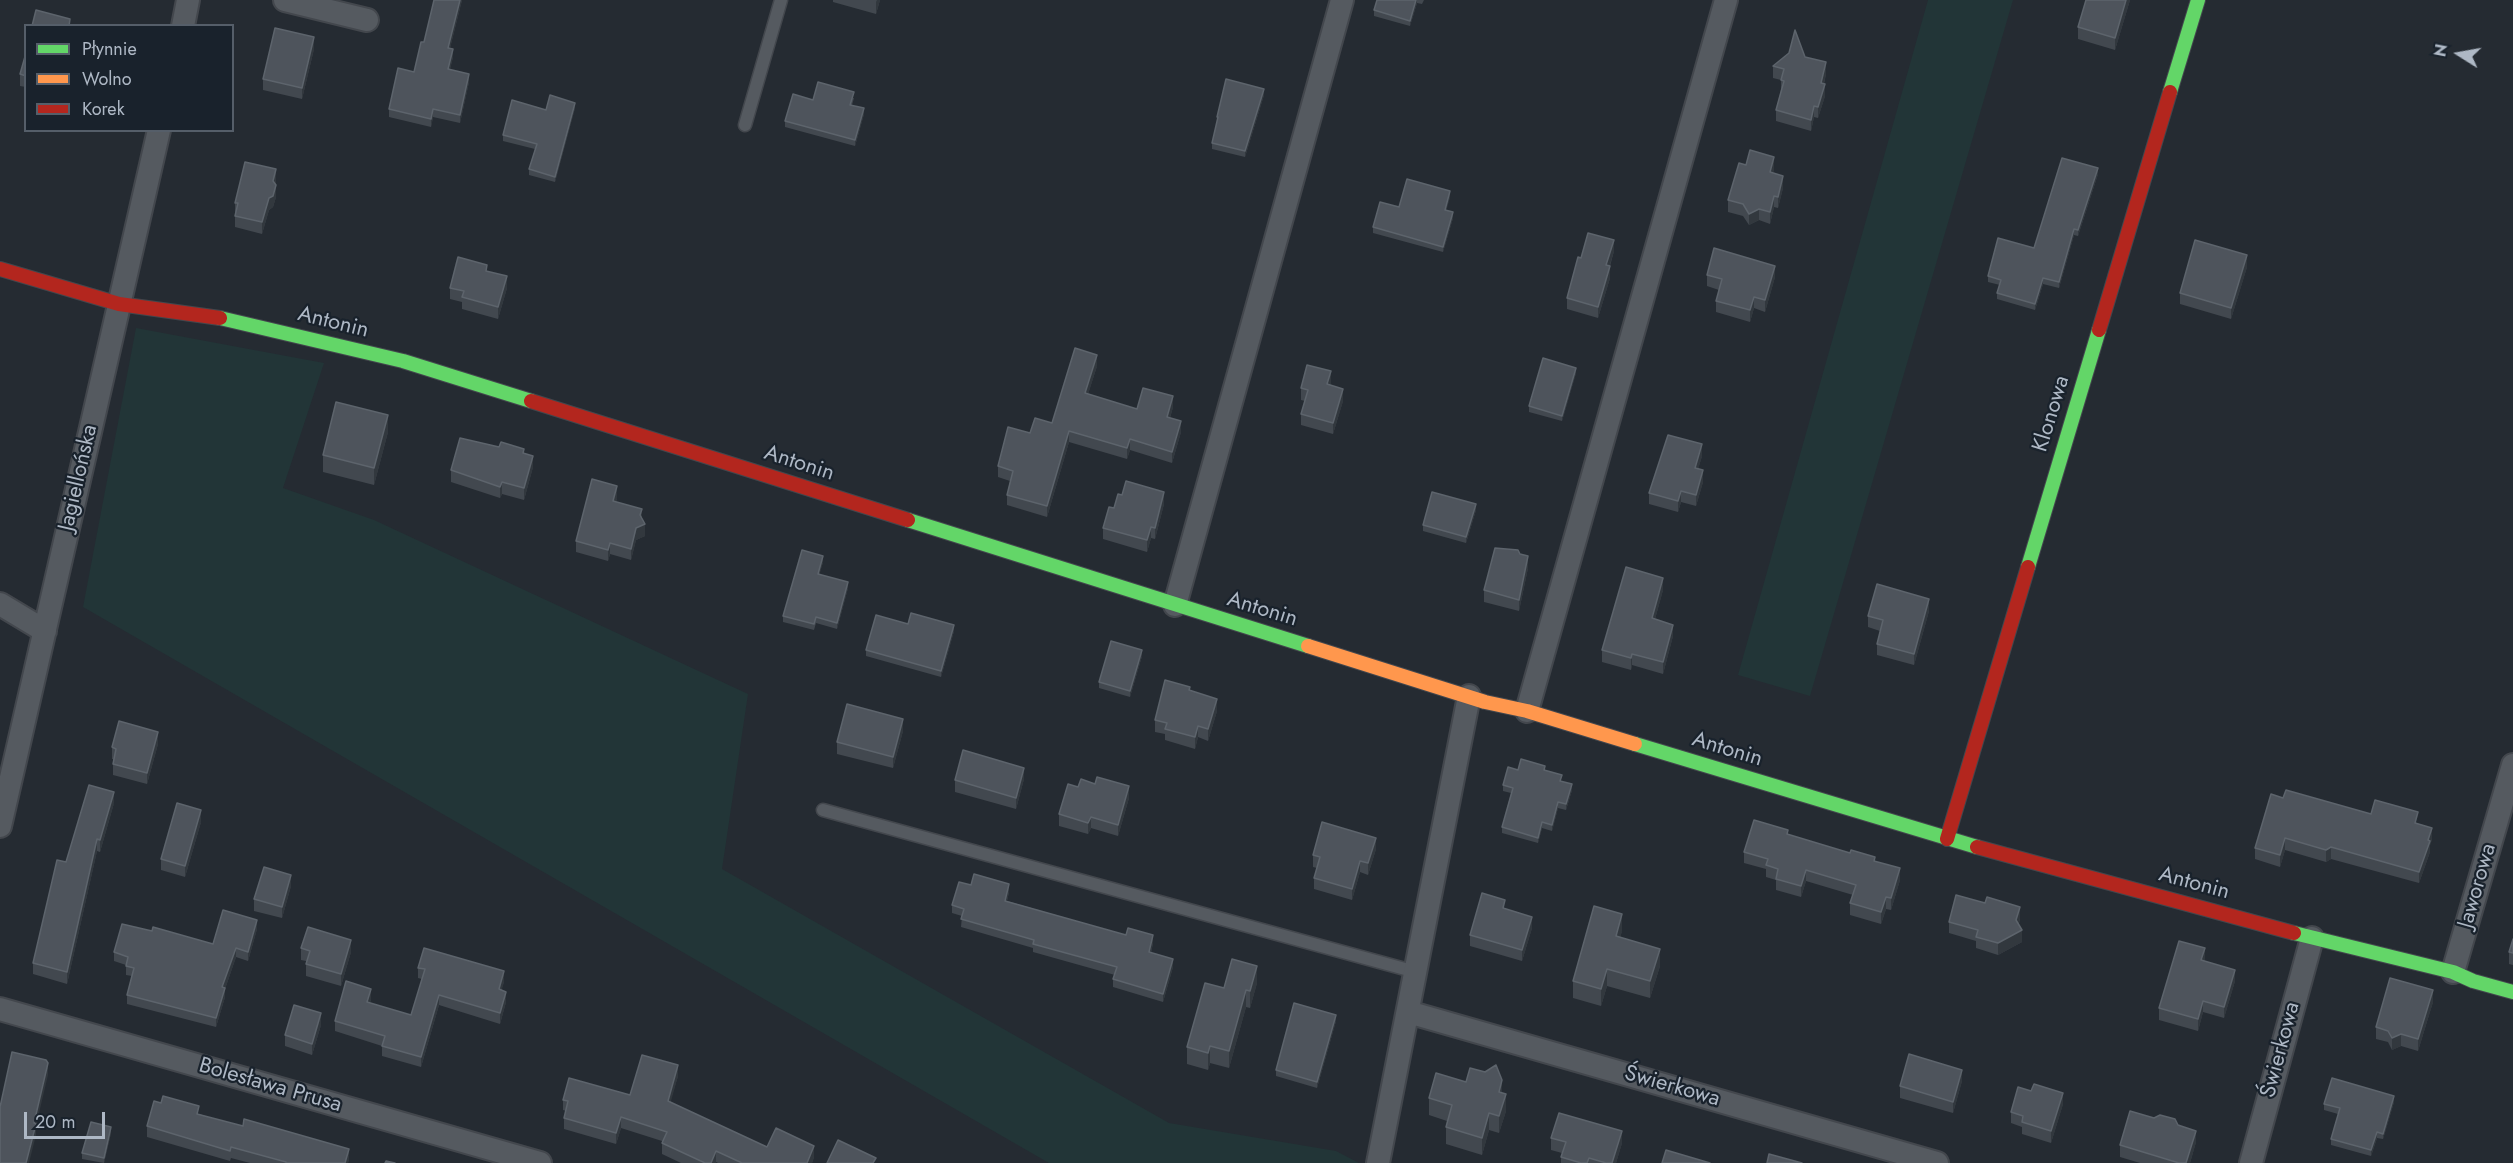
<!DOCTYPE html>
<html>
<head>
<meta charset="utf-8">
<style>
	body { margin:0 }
	#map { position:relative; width:2513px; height:1163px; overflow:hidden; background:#252b32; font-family:Jost,sans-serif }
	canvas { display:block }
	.legend { position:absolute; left:24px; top:24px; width:210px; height:108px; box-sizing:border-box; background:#19222c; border:2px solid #555e69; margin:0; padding:8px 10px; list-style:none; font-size:18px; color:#aeb8c5 }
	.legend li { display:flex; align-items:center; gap:12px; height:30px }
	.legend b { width:30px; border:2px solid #555e69 }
	.north { position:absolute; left:2429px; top:24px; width:60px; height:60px; -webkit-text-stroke:4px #19222c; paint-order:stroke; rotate:281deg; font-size:16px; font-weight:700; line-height:24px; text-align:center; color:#aeb8c5 }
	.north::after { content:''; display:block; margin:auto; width:21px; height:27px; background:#aeb8c5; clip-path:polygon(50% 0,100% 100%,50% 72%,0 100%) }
	.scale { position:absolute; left:24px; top:1112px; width:81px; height:27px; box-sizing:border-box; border:3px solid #aeb8c5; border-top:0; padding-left:8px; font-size:18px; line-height:21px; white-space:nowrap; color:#aeb8c5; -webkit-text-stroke:4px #19222c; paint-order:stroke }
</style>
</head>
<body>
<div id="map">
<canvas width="2513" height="1163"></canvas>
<ul class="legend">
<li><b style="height:8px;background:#63d668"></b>Płynnie</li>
<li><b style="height:8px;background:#ff974d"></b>Wolno</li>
<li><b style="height:8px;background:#b3261e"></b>Korek</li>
</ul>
<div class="north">N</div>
<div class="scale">20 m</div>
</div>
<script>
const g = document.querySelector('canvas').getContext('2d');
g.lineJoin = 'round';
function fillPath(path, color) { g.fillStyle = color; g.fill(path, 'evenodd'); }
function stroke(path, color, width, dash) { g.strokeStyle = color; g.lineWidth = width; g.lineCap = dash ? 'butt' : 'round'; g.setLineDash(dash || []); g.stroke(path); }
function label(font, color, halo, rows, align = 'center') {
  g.font = font + ' Jost,sans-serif'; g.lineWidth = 4.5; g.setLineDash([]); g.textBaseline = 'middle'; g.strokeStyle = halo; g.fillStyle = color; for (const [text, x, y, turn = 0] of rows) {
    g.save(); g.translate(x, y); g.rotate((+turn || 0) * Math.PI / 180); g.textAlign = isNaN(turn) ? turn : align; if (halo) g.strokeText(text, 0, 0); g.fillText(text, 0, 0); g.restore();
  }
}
fillPath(new Path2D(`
	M1928,0H2013L1810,696L1738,675Z
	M136,328L324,363L283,488L374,520L748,694L722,869L1169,1123L1336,1151L1359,1163H1049L83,607Z`), '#223537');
const lane = new Path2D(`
	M745,125L781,0
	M823,810L1416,972`);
const street = new Path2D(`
	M285,0L367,20
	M183,26L188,0
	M0,604L45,631
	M1175,605L1342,0
	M1527,711L1726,0
	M0,826L159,130
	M2453,972L2513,765
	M0,1009L540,1163
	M1408,1012L1937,1163
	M1378,1163L1469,696
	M2251,1163L2312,938`);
const fast = new Path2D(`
	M2170,92L2198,0
	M220,318L403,361L531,401
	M908,520L1308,646
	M2028,567L2099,330
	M1635,744L1977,847
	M2294,933L2453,972L2473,981L2513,992`);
const slow = new Path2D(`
	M1308,646L1485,702L1527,711L1635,744`);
const jam = new Path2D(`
	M0,269L119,304L220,318
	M2099,330L2170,92
	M531,401L908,520
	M1947,839L2028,567
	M1977,847L2294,933`);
stroke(lane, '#43474d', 15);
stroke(street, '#43474d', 26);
stroke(fast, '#43474d', 16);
stroke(slow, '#43474d', 16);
stroke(jam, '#43474d', 16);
stroke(lane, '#555a60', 12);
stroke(street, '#555a60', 22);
stroke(fast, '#63d668', 14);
stroke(slow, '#ff974d', 14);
stroke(jam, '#b3261e', 14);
fillPath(new Path2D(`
	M434,0H462L450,48L453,57L450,69L469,82L460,123L433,117L431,127L389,117V109L414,72L424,42Z
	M833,0H880L876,14L833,2Z
	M1377,0H1424L1422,4L1417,3L1410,26L1374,16V10Z
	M2086,0H2130L2115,50L2078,39V27Z
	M314,49L302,99L263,90V79Z
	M26,53V87L20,86V74Z
	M1805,57L1826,74L1824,84L1825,96L1818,118L1814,117L1811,131L1776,121V110L1781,90V80L1773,78V66Z
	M1264,95L1245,157L1212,149V143L1217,123V117Z
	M854,98L852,105L864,114L855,146L785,127V121L813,100Z
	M575,108L555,182L529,175V169L535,149L503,141V135L546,110Z
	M1746,165L1774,169L1773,173L1783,188L1778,208L1774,207L1770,224L1759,220L1749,225L1743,216L1728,212V200Z
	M2098,174L2078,236L2074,235L2059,288L2043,284L2035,310L1997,299V293L2000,285L1988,282V276L2034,248Z
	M276,181L275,184L276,197L273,207L269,210L262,234L235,227V203Z
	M1450,197L1446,210L1453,218L1443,252L1373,233V227L1399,207Z
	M1614,251L1610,266V278L1598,318L1567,309V298L1581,258Z
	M2247,267L2231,319L2180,304V293Z
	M487,271L507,288L498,319L462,309V302L450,299V288Z
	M1707,275L1775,277L1765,312L1754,308L1750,322L1716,312V301L1719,290L1707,286Z
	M1097,366L1088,394L1137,409L1173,407L1170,418L1181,432L1172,463L1130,450L1127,459L1069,442L1047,517L1007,505V495L1010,481L998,477V466L1030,433L1052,423Z
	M1576,373L1562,421L1529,412V406Z
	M1331,383L1330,385L1343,401L1333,434L1301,425V414L1305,401L1301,400V388Z
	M388,432L374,485L323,472V455Z
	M524,453L533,467L524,500L502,494L500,498L451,482V470Z
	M1702,456L1698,469L1703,482L1696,506L1681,502L1678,512L1649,504V493Z
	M617,498L616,502L642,519L645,536L636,540L631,560L610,554L608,561L576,552V541Z
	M1164,504L1155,539L1151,538L1147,552L1103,539V528L1114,508Z
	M1476,510L1466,543L1423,531V525Z
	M823,562L819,575L848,588L837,629L816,623L814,630L783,622V616Z
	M1528,568L1519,611L1484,602V590Z
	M1663,590L1655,619L1673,636L1663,674L1632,665L1631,670L1602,662V650Z
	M1929,611L1914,665L1877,655V644L1880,631L1868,627V616Z
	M908,624L954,631L941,677L866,656V650Z
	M1142,656L1130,697L1099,688V682Z
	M1190,691L1217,711L1208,741L1198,737L1195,749L1165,740V734L1155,732V720Z
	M903,731L893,768L837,754V742Z
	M158,744L147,784L113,775V759H112V747Z
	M1518,770H1545L1562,782L1572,790L1566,810L1558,808L1552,831L1542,828L1538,843L1502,833V827L1511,793L1503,791V785Z
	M1024,779L1016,809L955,792V780Z
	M1078,787L1129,798L1118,836L1091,828L1088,834L1059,826V814Z
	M2283,798L2418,823L2432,839L2430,845V852L2419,883L2331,859L2326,862L2285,850L2280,867L2255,859V848Z
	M114,803L100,852L97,851L67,984L33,974V963Z
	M201,822L185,877L161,870V859Z
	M1788,835L1875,861L1900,880L1891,910L1886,909L1881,924L1850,915V903L1853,895L1806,881L1801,897L1776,890V880L1766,877V869L1744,863V852Z
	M1376,849L1368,875L1360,872L1352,900L1314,889V878L1317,868L1313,867V855Z
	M971,885L1009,892L1007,901L1153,943L1151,953L1173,967L1163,1002L1113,987V979L1115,975L1033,952V948L961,927L962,916L952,913V905Z
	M291,886L282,918L254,911V899Z
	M1505,909L1532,928L1522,961L1470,946V935Z
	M2020,918L2019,924L2022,942L1998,955L1976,948V941L1949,933V922Z
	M257,929L248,961L236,957L225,989V997L216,1027L127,1004V995L132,976L126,975V965L114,961V952L152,931L213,944Z
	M1622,931L1620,937L1660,966L1650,998L1607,986L1601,1006L1573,998V981Z
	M2513,939V965L2509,964V952Z
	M301,948L351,952L341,986L306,976V961L301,960Z
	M2205,960L2204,961L2235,981L2224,1018L2203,1012L2198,1031L2159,1020V1008Z
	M418,968L504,982L501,990L506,1002L500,1024L439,1005L421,1067L382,1056V1046L335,1031V1021L371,999L370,1003L411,1015L422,979L418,978Z
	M1257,983L1250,1008L1246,1007L1229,1068L1210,1063L1208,1070L1187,1064V1047L1224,988Z
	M2433,1002L2418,1051L2401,1046L2392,1050L2388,1042L2376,1039V1027Z
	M1336,1021L1317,1088L1276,1076V1070Z
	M321,1025L312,1055L285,1046V1035Z
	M678,1076L670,1102L767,1147L814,1157L812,1163H718L716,1162V1163H681L662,1154V1141L621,1128L616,1144L564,1129V1118L566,1111L563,1110V1100L630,1095Z
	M1962,1081L1953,1113L1900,1098V1086Z
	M2031,1091L2063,1104L2051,1143L2022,1134V1127L2011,1123V1112Z
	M1502,1093L1506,1111L1499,1133L1489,1130L1482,1155L1446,1144V1127L1447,1121L1429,1115V1098Z
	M2394,1102L2383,1139L2377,1138L2371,1156L2331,1145V1139L2338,1114L2324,1110V1104Z
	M199,1114L349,1159L348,1163H250L231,1158L230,1161L147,1137V1126Z
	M2154,1118L2178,1125L2196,1142L2190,1163H2140L2120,1157V1145Z
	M111,1133L104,1163L82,1159V1153Z
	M1551,1138L1622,1143L1616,1163H1561V1157L1562,1153L1551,1150Z`), '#42484f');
fillPath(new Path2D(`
	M460,0H462L448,56V48Z
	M877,0H880L876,14V2Z
	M1416,0H1417V3L1410,26V21Z
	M2126,0H2130L2115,50V38Z
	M314,37V49L302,99V88Z
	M453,49V57L448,77V69Z
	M1826,62V74L1821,95V83Z
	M469,74V82L460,123V115Z
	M1825,84V96L1818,118V107Z
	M1264,89V95L1245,157V151Z
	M575,103V108L555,182V177Z
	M1814,106V117L1811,131V120Z
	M864,108V114L855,146V140Z
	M433,109V117L431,127V119Z
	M1774,157V169L1770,184V172Z
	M2098,168V174L2078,236V230Z
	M276,169V181L273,192V181Z
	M1783,176V188L1778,208V197Z
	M276,185V197L273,207L269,210L262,234V222L269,198Z
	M1450,191V197L1445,216V210Z
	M1774,196V207L1770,224V212Z
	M1759,209V220L1749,225V214Z
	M1453,212V218L1443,252V247Z
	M2074,229V235L2059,288V282Z
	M1614,240V251L1606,277V265Z
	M2247,255V267L2231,319V308Z
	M1610,266V278L1598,318V307Z
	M1775,266V277L1765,312V300Z
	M507,276V288L498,319V307Z
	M2043,278V284L2035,310V304Z
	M1754,297V308L1750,322V310Z
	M1097,355V366L1085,404V393Z
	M1576,368V373L1562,421V416Z
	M1331,371V383L1327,396V384Z
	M1343,389V401L1333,434V423Z
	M1173,396V407L1167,428V417Z
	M388,415V432L374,485V468Z
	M1181,421V432L1172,463V452Z
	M1069,431V442L1047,517V506Z
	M1130,439V450L1127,459V448Z
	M1702,444V456L1695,480V468Z
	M533,456V467L524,500V488Z
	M1703,470V482L1696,506V495Z
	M502,482V494L500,498V487Z
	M617,486V498L613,513V501Z
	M1681,491V502L1678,512V501Z
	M1164,492V504L1155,539V528Z
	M1476,504V510L1466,543V537Z
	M642,509V521L645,524V536L636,540L631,560V549Z
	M1151,527V538L1147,552V540Z
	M610,543V554L608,561V550Z
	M823,556V562L818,580V574Z
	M1528,556V568L1519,611V600Z
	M1663,578V590L1652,630V618Z
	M848,582V588L837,629V623Z
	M1929,599V611L1914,665V654Z
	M954,625V631L941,677V671Z
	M1673,625V636L1663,674V662Z
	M1142,650V656L1130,697V691Z
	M1632,654V665L1631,670V658Z
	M1217,699V711L1208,741V729Z
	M903,719V731L893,768V757Z
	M1198,726V737L1195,749V737Z
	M158,732V744L147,784V773Z
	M1024,768V779L1016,809V798Z
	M1572,784V790L1566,810V804Z
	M1129,786V798L1118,836V825Z
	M114,792V803L100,852V840Z
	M1558,802V808L1552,831V825Z
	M201,810V822L185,877V866Z
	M1091,817V828L1088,834V823Z
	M1542,822V828L1538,843V838Z
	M2432,828V839L2430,845V852L2419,883V872Z
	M1376,838V849L1368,875V863Z
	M2285,838V850L2280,867V855Z
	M97,839V851L67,984V972Z
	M2331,847V859L2326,862V850Z
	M1360,861V872L1352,900V889Z
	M1900,868V880L1891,910V898Z
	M1806,870V881L1801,897V886Z
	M291,875V886L282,918V907Z
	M1009,884V892L1005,909V901Z
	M1886,897V909L1881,924V912Z
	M2020,907V918L2016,932V920Z
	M1622,914V931L1616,953V936Z
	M1532,917V928L1522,961V950Z
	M257,920V929L248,961V952Z
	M2022,930V942L1998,955V943Z
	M1153,935V943L1149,960V952Z
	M351,940V952L341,986V974Z
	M236,948V957L225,989V997L216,1027V1018L222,987Z
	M2205,948V960L2201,971V960Z
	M1660,949V966L1650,998V981Z
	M1173,959V967L1163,1002V994Z
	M1257,966V983L1250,1008V991Z
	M1607,969V986L1601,1006V989Z
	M2235,970V981L2224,1018V1007Z
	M504,971V982L499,1000V989Z
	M371,989V999L367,1013V1002Z
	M1246,990V1007L1229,1068V1051Z
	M2433,990V1002L2418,1051V1039Z
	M506,992V1002L500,1024V1013Z
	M439,995V1005L421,1067V1057Z
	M2203,1001V1012L2198,1031V1019Z
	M321,1013V1025L312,1055V1044Z
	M1336,1015V1021L1317,1088V1082Z
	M2401,1034V1046L2392,1050V1038Z
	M1210,1046V1063L1208,1070V1053Z
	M48,1063V1075L36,1126V1135L29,1163H26L34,1123Z
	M678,1065V1076L668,1112V1101Z
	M1962,1070V1081L1953,1113V1102Z
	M1502,1080V1097L1499,1092Z
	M2063,1093V1104L2051,1143V1131Z
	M1506,1094V1111L1499,1133V1116Z
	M2394,1096V1102L2383,1139V1134Z
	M1489,1113V1130L1482,1155V1138Z
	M621,1117V1128L616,1144V1133Z
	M111,1127V1133L104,1163V1158Z
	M1622,1131V1143L1616,1163H1612Z
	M2196,1131V1142L2190,1163H2186Z
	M2377,1132V1138L2371,1156V1150Z
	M814,1146V1157L812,1163H807Z
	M349,1149V1159L348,1163H345Z
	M716,1151V1163H711Z`), '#32383e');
const building = new Path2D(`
	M434,0H460L448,48L453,49L448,69L469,74L460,115L433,109L431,119L389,109L398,68L414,72L421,42H424Z
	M1377,0H1416L1410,21L1374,10Z
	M2086,0H2126L2115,38L2078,27Z
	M36,10L70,19L69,26H32Z
	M275,28L314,37L302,88L263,79Z
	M1795,30L1805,57L1826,62L1821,83L1825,84L1818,107L1814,106L1811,120L1776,110L1784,81L1781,80L1784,69L1773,66L1789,53Z
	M26,53V76L20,74Z
	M1226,79L1264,89L1245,151L1212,143L1218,117H1217Z
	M818,82L854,92L850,105L864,108L855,140L785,121L793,94L813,100Z
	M550,95L575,103L555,177L529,169L537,144L503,135L512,100L546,110Z
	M1750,150L1774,157L1770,172L1783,176L1778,197L1774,196L1770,212L1759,209L1749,214L1743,204L1728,200L1739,163L1746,165Z
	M2062,158L2098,168L2078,230L2074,229L2059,282L2043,278L2035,304L1997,293L2001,280L1988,276L1998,238L2034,248Z
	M245,162L276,169L273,181L276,185L273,196L269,198L262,222L235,216L238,203H235Z
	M1407,179L1450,191L1445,210L1453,212L1443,247L1373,227L1380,202L1399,207Z
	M1588,233L1614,240L1606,265L1610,266L1598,307L1567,298L1578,257L1581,258Z
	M2195,240L2247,255L2231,308L2180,293Z
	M1714,248L1775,266L1765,300L1754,297L1750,310L1716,301L1722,279L1707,275Z
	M458,257L487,265L486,271L507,276L498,307L462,297L464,291L450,288Z
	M1075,348L1097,355L1085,393L1137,409L1143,388L1173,396L1167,417L1181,421L1172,452L1130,439L1127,448L1069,431L1047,506L1007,495L1013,471L998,466L1008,427L1030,433L1035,418L1052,423Z
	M1543,358L1576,368L1562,416L1529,406Z
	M1307,365L1331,371L1327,384L1343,389L1333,423L1301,414L1308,390L1301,388Z
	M336,402L388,415L374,468L323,455Z
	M1668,435L1702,444L1695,468L1703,470L1696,495L1681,491L1678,501L1649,493Z
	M460,438L499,447L501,442L524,449L523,453L533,456L524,488L502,482L500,487L451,470Z
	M592,479L617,486L613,501L642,509L640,515L645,524L636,528L631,549L610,543L608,550L576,541Z
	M1126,481L1164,492L1155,528L1151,527L1147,540L1103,528L1109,507L1114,508L1118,494L1122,495Z
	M1432,492L1476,504L1466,537L1423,525Z
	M1495,548L1518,550L1520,554L1528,556L1519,600L1484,590Z
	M802,550L823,556L818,574L848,582L837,623L816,617L814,624L783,616Z
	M1626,567L1663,578L1652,618L1673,625L1663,662L1632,654L1631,658L1602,650Z
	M1877,584L1929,599L1914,654L1877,644L1883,620L1868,616Z
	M911,613L954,625L941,671L866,650L876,615L908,624Z
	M1111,641L1142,650L1130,691L1099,682Z
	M1165,680L1190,687L1189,690L1217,699L1208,729L1198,726L1195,737L1165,729L1167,723L1155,720Z
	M847,704L903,719L893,757L837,742Z
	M119,721L158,732L147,773L113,764L116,749L112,747Z
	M963,750L1024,768L1016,798L955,780Z
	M1521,759L1545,766L1544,770L1562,775L1560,781L1572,784L1566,804L1558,802L1552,825L1542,822L1538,838L1502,827L1513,788L1503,785L1508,767L1518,770Z
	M1097,777L1129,786L1118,825L1091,817L1088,823L1059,814L1068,784L1078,787L1081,779L1095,784Z
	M89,785L114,792L100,840L97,839L67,972L33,963L57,860L66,862Z
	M2286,790L2371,814L2375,800L2418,812L2415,823L2432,828L2428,840L2430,841L2419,872L2331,847L2326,850L2285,838L2280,855L2255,848L2271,794L2283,798Z
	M177,803L201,810L185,866L161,859Z
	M1754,820L1788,830L1787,834L1850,853L1851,850L1875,857L1874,861L1900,868L1891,898L1886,897L1881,912L1850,903L1856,885L1806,870L1801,886L1776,879L1778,869L1766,865L1768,859L1744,852Z
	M1322,822L1376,838L1368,863L1360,861L1352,889L1314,878L1320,857L1313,855Z
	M264,867L291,875L282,907L254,899Z
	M974,874L1009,884L1005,901L1126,935L1128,928L1153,935L1149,952L1173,959L1163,994L1113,979L1117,967L1033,944L1034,940L961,919L964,909L952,905L959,882L971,885Z
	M1482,893L1505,900L1503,908L1532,917L1522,950L1470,935Z
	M1956,895L1985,903L1987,897L2020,907L2016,920L2022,930L1998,943L1976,937L1978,930L1949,922Z
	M1594,906L1622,914L1616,936L1660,949L1650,981L1607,969L1601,989L1573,981Z
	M223,910L257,920L248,952L236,948L222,987L225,988L216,1018L127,995L134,968L126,966L128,957L114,952L122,924L152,931L153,927L213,944Z
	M308,927L351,940L341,974L306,964L310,951L301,948Z
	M2513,939V953L2509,952Z
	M2179,941L2205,948L2201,960L2235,970L2224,1007L2203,1001L2198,1019L2159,1008Z
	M424,948L504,971L499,989L506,992L500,1013L439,995L421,1057L382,1046L385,1036L335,1021L346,981L371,989L367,1002L411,1015L425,969L418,968Z
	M1232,959L1257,966L1250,991L1246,990L1229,1051L1210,1046L1208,1053L1187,1047L1205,983L1224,988Z
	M2390,978L2433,990L2418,1039L2401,1034L2392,1038L2388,1031L2376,1027Z
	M1294,1003L1336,1015L1317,1082L1276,1070Z
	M294,1005L321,1013L312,1044L285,1035Z
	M12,1052L46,1060L48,1063L34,1123L36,1124L26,1163H0V1107Z
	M1909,1054L1962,1070L1953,1102L1900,1086Z
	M642,1055L678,1065L668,1101L767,1147L776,1128L814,1146L807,1163H742L716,1151L711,1163H705L662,1143L667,1132L621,1117L616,1133L564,1118L568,1101L563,1100L569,1078L630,1095Z
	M1496,1065L1502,1080L1499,1092L1506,1094L1499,1116L1489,1113L1482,1138L1446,1127L1452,1105L1429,1098L1436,1073L1466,1082L1470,1068L1485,1072Z
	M2332,1078L2394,1096L2383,1134L2377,1132L2371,1150L2331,1139L2340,1108L2324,1104Z
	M2034,1084L2063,1093L2051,1131L2022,1122L2023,1116L2011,1112L2018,1087L2031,1091Z
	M163,1096L199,1106L197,1114L243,1126L244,1119L349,1149L345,1163H286V1162L231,1147L230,1151L147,1126L154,1101L161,1103Z
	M2130,1111L2154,1118L2160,1115L2175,1119L2178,1125L2196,1131L2186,1163H2179L2120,1145Z
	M1559,1113L1622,1131L1612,1163H1606L1589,1158L1587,1163H1581L1561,1157L1566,1142L1551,1138Z
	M91,1122L111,1127L104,1158L82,1153Z
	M838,1140L876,1158L873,1163H827Z
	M1666,1150L1710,1163H1662Z
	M1769,1154L1802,1163H1767Z
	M386,1161L395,1163H385Z`);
fillPath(building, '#4e545c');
stroke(building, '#5d646c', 1.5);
label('22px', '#aeb8c5', '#19222c', [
	["Antonin",333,323,14],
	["Klonowa",2052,414,-73],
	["Antonin",799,464,18],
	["Jagiellońska",79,478,-77],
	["Antonin",1262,610,17],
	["Antonin",1727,750,17],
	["Antonin",2194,884,15],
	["Jaworowa",2478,886,-74],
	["Świerkowa",2281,1050,-75],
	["Bolesława Prusa",270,1086,16],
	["Świerkowa",1672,1087,16]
]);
</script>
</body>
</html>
